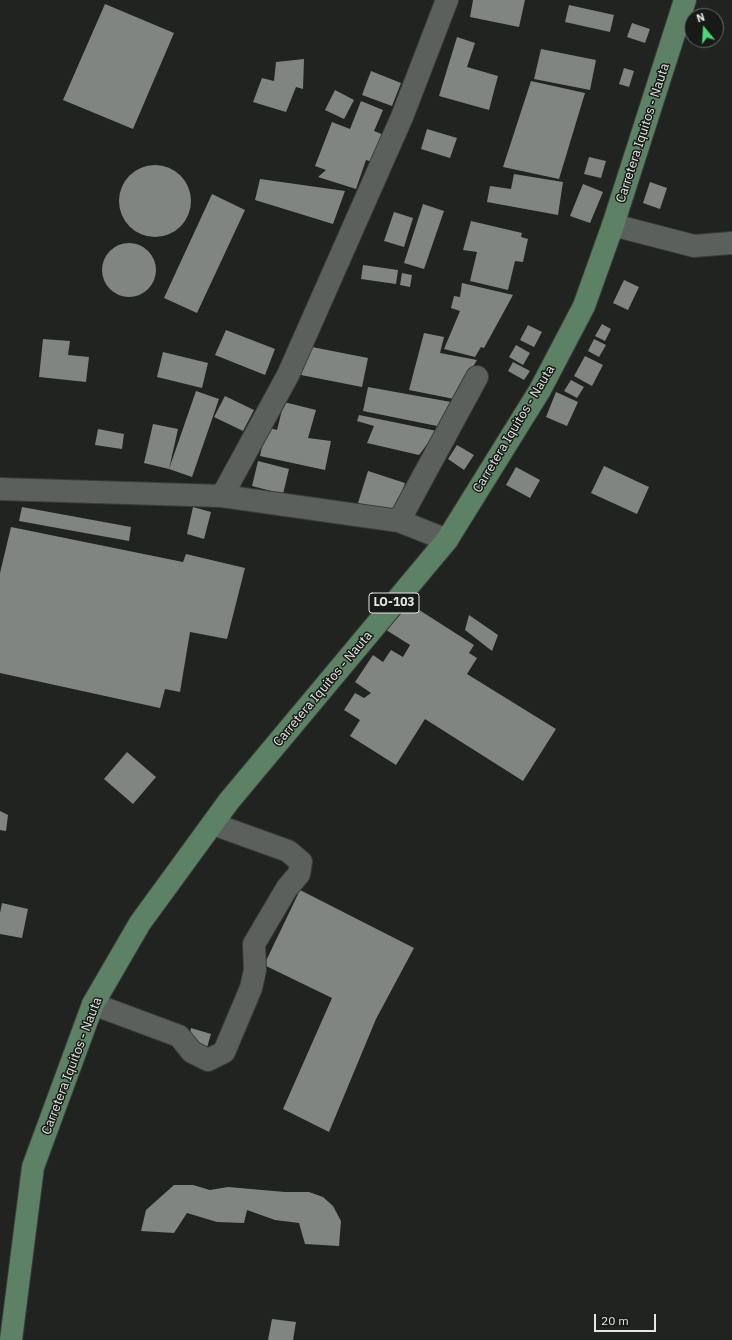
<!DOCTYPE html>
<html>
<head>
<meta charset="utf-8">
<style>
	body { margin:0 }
	#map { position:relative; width:732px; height:1340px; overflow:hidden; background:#202320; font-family:"IBM Plex Sans",sans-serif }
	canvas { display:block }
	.north { position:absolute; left:684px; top:8px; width:40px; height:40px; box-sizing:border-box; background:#171a17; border:1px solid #696c69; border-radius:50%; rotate:342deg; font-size:11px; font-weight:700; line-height:16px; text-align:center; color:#e5e7e5 }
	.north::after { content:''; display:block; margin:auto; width:14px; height:18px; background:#4bd677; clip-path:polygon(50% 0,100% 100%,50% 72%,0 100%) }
	.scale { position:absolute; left:594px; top:1314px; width:62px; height:18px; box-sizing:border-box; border:2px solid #e5e7e5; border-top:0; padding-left:5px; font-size:12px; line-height:14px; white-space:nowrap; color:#e5e7e5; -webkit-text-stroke:3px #171a17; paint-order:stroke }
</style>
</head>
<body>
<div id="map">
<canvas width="732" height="1340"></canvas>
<div class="north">N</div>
<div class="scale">20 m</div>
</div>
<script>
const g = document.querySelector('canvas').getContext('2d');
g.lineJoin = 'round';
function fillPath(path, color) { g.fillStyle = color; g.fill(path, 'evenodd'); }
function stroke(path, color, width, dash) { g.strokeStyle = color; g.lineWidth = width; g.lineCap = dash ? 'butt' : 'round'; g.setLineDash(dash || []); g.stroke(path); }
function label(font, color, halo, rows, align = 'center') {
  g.font = font + ' "IBM Plex Sans",sans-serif'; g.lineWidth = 3; g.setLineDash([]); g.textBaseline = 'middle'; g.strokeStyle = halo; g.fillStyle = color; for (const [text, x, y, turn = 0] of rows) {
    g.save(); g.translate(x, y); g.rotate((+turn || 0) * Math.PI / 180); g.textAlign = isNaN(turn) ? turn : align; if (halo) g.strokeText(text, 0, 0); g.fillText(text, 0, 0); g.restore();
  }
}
fillPath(new Path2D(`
	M473,0H525L519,27L470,17Z
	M105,4L174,33L133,129L63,100Z
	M569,5L614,15L610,32L565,22Z
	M632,23L650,29L645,43L627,37Z
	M457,37L475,43L467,67L498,76L489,110L439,96Z
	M541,49L596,60L590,90L534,79Z
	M304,59L303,89L296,87L286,112L253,102L262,78L274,81L276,62Z
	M624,68L634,71L629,87L619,84Z
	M371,71L401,83L392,106L362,95Z
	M531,81L585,93L559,179L503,167Z
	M335,90L354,100L344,119L325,110Z
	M361,101L383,110L374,131L384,135L373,162L366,160L356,189L318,177L326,170L315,166L332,122L350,129Z
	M427,129L457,138L450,158L421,149Z
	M589,157L606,161L601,178L584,174Z
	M119 201a36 36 0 1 1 72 0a36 36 0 1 1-72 0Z
	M514,174L563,182L558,215L487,202L490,186L511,189Z
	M260,179L345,191L333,224L255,200Z
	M650,182L667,188L660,209L643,203Z
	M583,184L603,192L590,223L570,216Z
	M212,194L245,210L197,313L164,298Z
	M423,204L444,211L424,269L404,263Z
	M394,212L413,218L404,247L384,241Z
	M471,221L522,233L521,237L528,239L523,262L515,261L508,290L470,281L477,252L463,250Z
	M102 270a27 27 0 1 1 54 0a27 27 0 1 1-54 0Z
	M363,265L398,270L396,284L361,279Z
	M402,273L412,275L410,287L400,285Z
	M624,280L639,287L628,310L613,303Z
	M462,283L513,295L484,348L481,347L475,357L444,349L460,311L451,308L454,296L460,297Z
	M602,324L611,329L605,341L595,336Z
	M528,325L542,332L534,347L520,340Z
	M226,330L275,349L265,375L215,355Z
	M424,333L444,337L440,353L477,360L454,399L409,390Z
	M43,339L70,341L68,355L89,357L86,382L39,377Z
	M594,339L606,345L599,357L588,351Z
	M516,345L530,353L523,365L509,357Z
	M307,346L368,358L362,387L301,375Z
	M163,352L208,363L202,388L157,377Z
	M585,356L603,365L592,386L574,376Z
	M513,362L530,371L524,380L508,371Z
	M571,380L584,387L577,398L564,391Z
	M368,387L451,402L437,426L363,411Z
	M196,391L219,399L192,477L169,469Z
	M556,392L578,402L567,426L546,417Z
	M225,396L254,410L243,431L214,417Z
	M284,402L316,410L308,438L331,441L325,470L260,456L266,427L277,430Z
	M359,415L437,431L419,455L367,443L374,426L357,421Z
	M153,424L178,429L169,469L144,463Z
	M98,429L124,434L122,449L95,445Z
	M457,445L474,455L464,470L448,459Z
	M258,461L289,469L283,494L252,486Z
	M604,466L649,487L637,514L591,493Z
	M516,467L540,480L530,498L506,485Z
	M368,471L405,483L395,515L358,503Z
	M22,507L131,527L129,541L19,521Z
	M193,507L211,512L204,539L187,534Z
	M11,527L183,562L186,554L245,568L227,639L190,632L180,692L165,689L160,708L0,673V573Z
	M402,599L474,645L469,653L477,658L467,674L556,729L523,781L425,719L396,765L350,736L360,720L344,710L355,693L364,698L371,693L355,682L373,655L383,662L391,650L403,657L410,645L383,628Z
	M469,615L498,635L492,651L465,630Z
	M127,752L156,777L133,804L104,779Z
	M0,811L8,815L6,831L0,830Z
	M300,890L414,948L376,1019L329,1132L283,1109L332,998L264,965Z
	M2,903L28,909L22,938L0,934V913Z
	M191,1028L211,1034L205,1054L188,1042Z
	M174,1185H193L210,1190L228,1187L285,1192H309L323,1197L333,1206L341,1221L339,1246L305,1244L299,1223L275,1220L247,1210L244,1223L217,1222L187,1213L174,1233L141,1231L146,1210Z
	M272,1319L296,1322L293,1340H268Z`), '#818582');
const minor = new Path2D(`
	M613,225L694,246L732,243
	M0,489L222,496L399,521L447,540
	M222,496L288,375L402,117L447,0
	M399,521L477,377
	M93,1004L179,1036L192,1052L208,1060L224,1052L251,988L255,970L254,944L287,888L299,874L301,862L288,851L213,824`);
const major = new Path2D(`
	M11,1340L33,1167L93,1004L140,923L229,801L447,540L540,390L584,306L613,225L685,0`);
stroke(minor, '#3a3d3a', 24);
stroke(major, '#3a3d3a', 24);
stroke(minor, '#5c605d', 22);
stroke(major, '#5c8164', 22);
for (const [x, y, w] of [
	[394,603,50]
]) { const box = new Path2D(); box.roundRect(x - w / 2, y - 10, w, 20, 3); g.fillStyle = '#171a17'; g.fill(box); stroke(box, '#e5e7e5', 1); }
label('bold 12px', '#e5e7e5', null, [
	["LO-103",394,603]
]);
label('13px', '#e5e7e5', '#171a17', [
	["Carretera Iquitos - Nauta",643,133,-72],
	["Carretera Iquitos - Nauta",514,429,-59],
	["Carretera Iquitos - Nauta",323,689,-50],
	["Carretera Iquitos - Nauta",72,1066,-69]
]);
</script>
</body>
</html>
